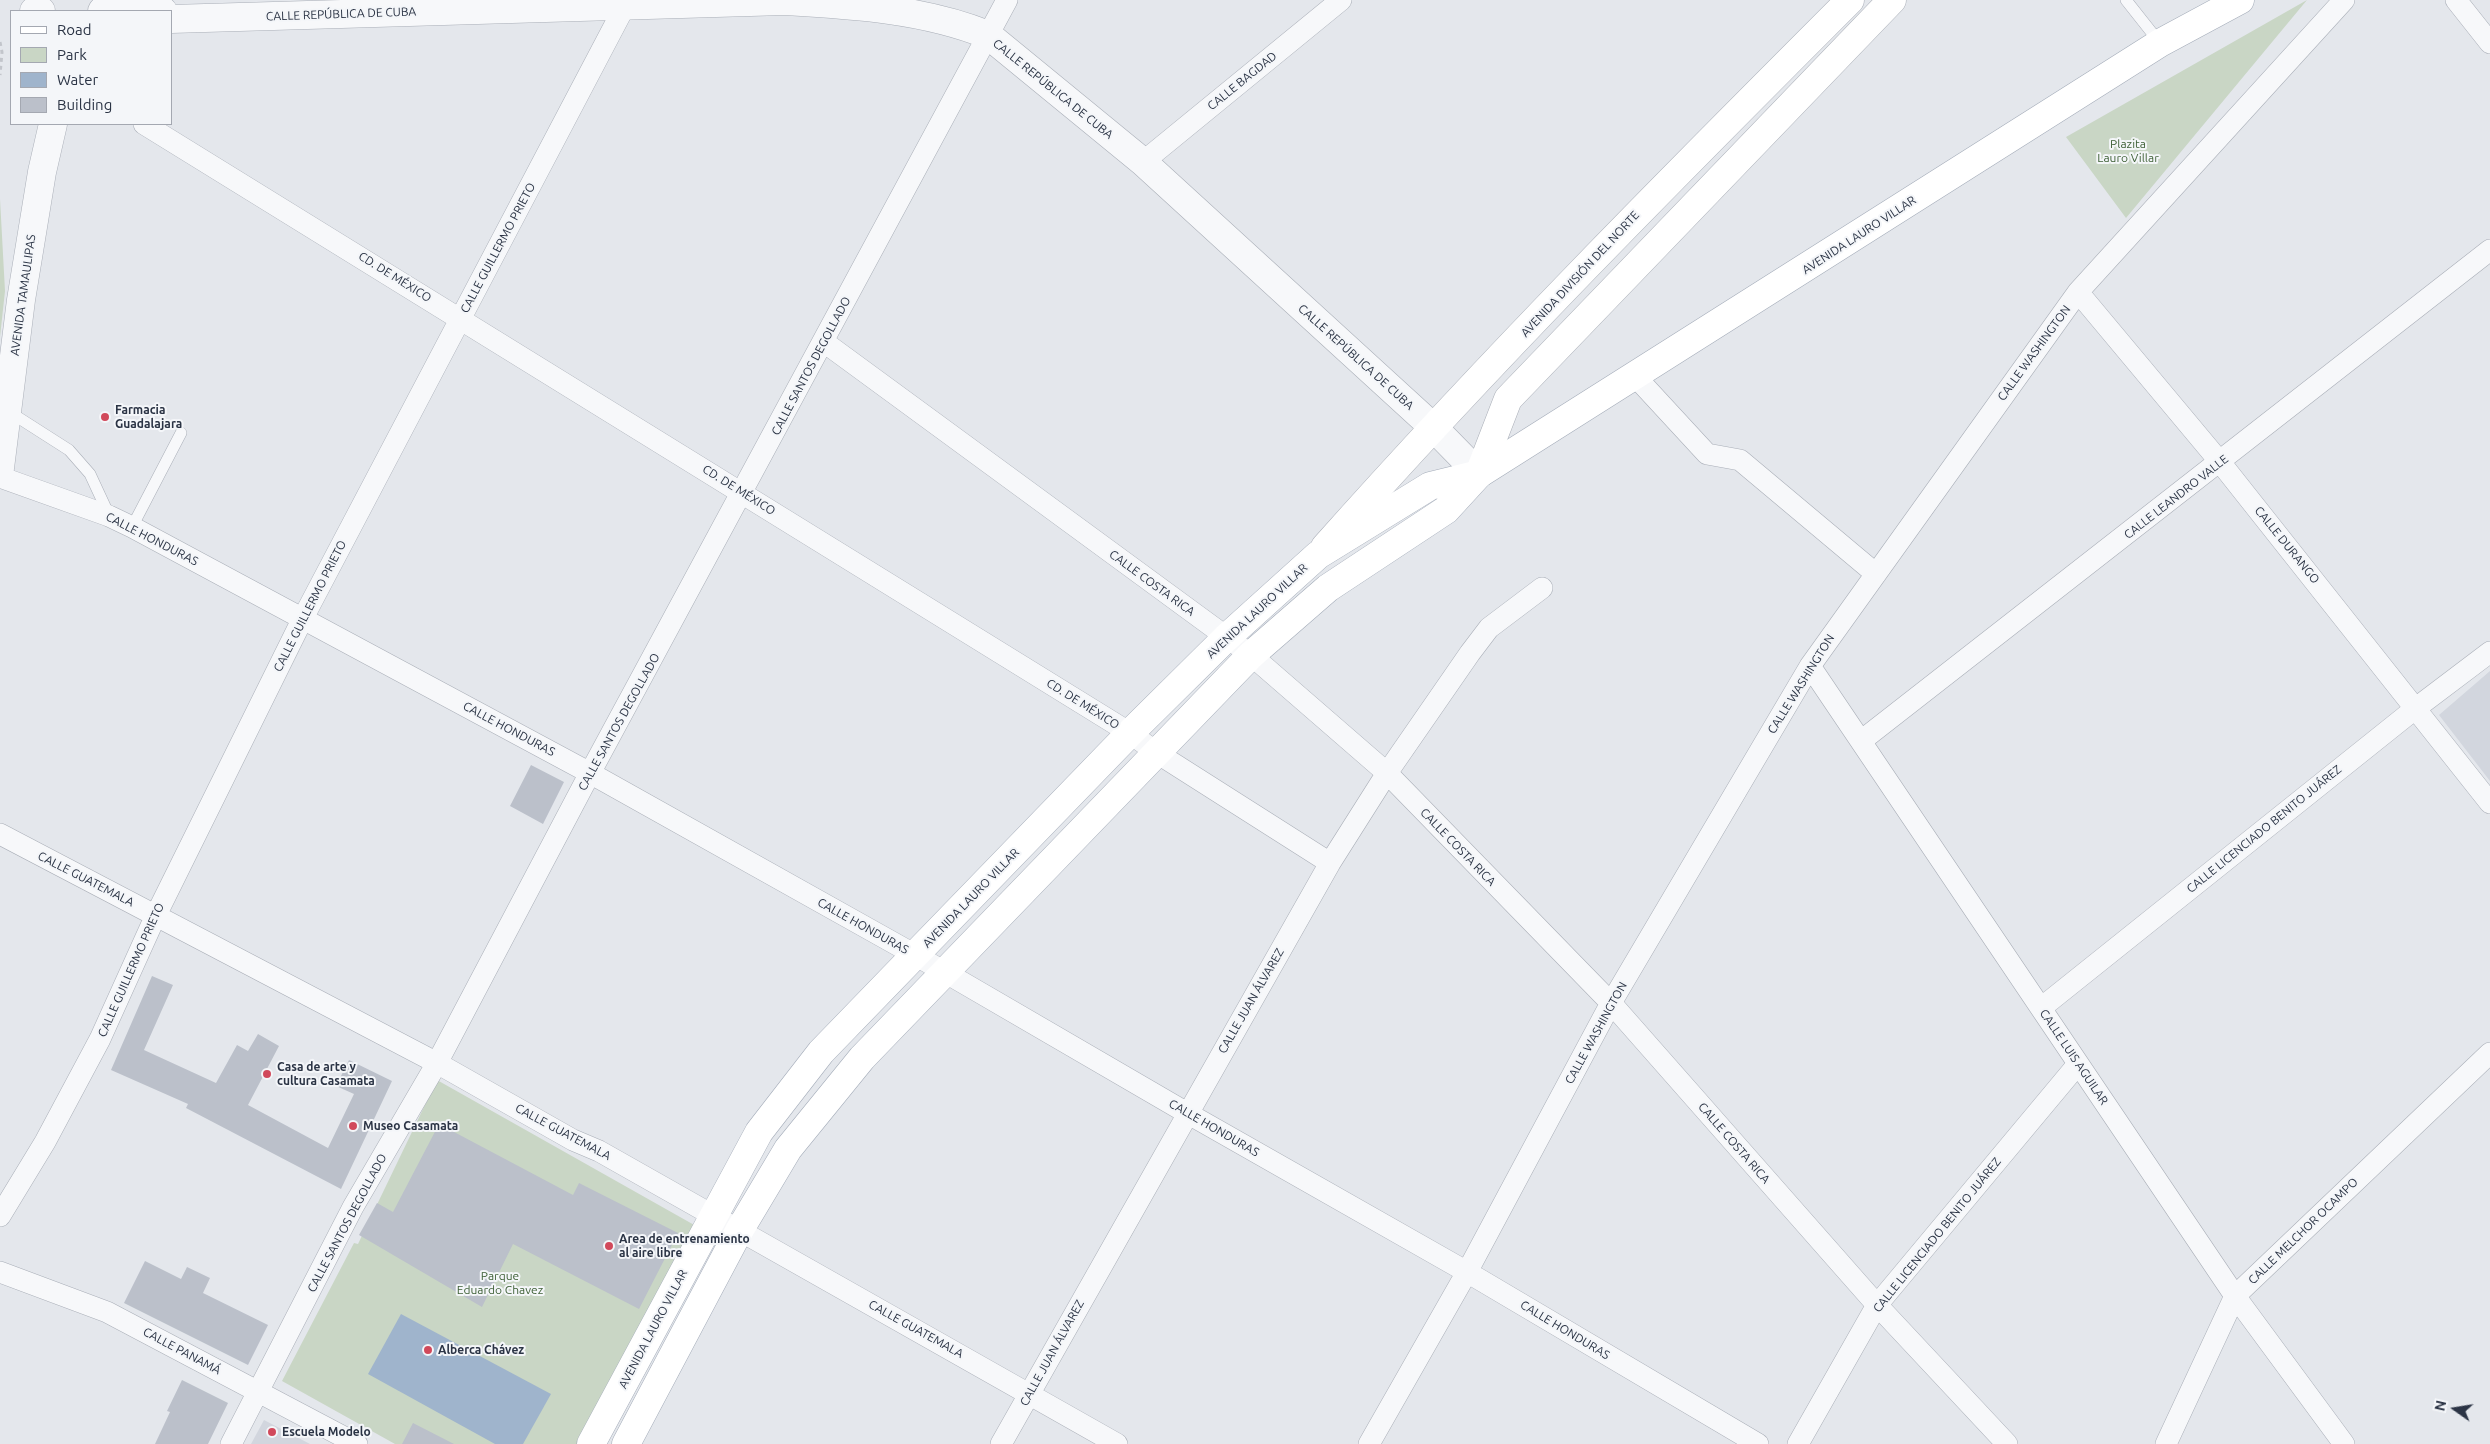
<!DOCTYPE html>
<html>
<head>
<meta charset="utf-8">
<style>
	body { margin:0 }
	#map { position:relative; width:2490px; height:1444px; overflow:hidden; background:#e4e7ec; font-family:Ubuntu,sans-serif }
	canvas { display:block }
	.legend { position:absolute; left:10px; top:10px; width:162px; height:115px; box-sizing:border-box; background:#f4f6f9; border:1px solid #a4a8b1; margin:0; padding:6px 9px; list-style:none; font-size:15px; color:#2b3445 }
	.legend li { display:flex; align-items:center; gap:10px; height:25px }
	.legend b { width:25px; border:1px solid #a4a8b1 }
	.north { position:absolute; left:2430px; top:1384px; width:50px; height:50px; -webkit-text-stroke:4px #f4f6f9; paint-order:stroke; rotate:283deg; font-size:14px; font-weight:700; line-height:20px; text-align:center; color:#2b3445 }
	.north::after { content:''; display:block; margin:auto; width:18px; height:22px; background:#2b3445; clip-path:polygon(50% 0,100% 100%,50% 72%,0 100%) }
</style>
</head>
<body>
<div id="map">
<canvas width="2490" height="1444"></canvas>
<ul class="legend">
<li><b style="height:6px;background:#fff"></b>Road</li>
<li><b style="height:14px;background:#c9d6c5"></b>Park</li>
<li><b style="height:14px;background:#9fb4cc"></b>Water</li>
<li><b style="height:14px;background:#bbc0ca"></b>Building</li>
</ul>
<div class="north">N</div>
</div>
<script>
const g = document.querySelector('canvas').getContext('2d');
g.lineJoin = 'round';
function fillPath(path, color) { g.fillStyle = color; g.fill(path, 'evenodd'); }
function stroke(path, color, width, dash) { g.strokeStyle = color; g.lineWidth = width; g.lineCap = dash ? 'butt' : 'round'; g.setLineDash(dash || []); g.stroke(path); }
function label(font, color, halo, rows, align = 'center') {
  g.font = font + ' Ubuntu,sans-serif'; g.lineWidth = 4; g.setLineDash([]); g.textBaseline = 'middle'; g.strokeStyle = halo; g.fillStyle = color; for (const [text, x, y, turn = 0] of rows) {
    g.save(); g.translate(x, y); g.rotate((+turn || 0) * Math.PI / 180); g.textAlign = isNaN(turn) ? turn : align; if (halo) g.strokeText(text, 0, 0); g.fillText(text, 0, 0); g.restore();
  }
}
fillPath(new Path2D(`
	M2490,671V781L2439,715Z
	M264,1420L310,1444H251Z`), '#d2d6de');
fillPath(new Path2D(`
	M2307,0L2126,218L2066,137Z
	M0,199L5,291L0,337Z
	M437,1080L696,1226L578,1444H395L282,1381L354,1243L358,1244Z`), '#c9d6c5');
fillPath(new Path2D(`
	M401,1314L551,1394L523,1444H495L368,1374Z`), '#9fb4cc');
fillPath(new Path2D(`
	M531,765L564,782L543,824L510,806Z
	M152,976L173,985L144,1050L216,1083L237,1045L248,1051L258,1034L279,1046L248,1105L328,1148L354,1094L336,1086L349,1060L392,1081L341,1189L186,1108L188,1104L111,1070Z
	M439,1124L573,1195L579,1183L678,1233L639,1309L513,1244L482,1307L359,1235L377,1203L393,1212Z
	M145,1261L181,1279L187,1267L210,1278L203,1293L268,1325L248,1365L124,1303Z
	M182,1380L228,1403L208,1444H155L170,1412L167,1411Z
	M413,1423L454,1444H402Z`), '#bbc0ca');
const service = new Path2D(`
	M2126,0L2160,43
	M8,411L69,450L90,474L109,515
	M132,527L181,433`);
const minor = new Path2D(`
	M2456,0L2490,43
	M144,124L1130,733L1157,753L1330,863
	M1143,162L1341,0
	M2078,292L2220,462L2490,803
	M824,342L1251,655L1387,773L1611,1003L1877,1305L2007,1444
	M1635,376L1707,454L1740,460L1876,574
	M0,477L109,516L132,527L590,773L917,956L1187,1113L1467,1272L1758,1444
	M1810,666L2235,1296L2344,1444
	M1861,741L2490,250
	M0,834L437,1063L573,1140L599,1151L1117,1444
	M2041,1008L2416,708L2490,652
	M0,1216L45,1142L100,1039L156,915L303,618L628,0
	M0,1272L107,1312L357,1444
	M231,1444L353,1207L437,1063L590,773L1007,0
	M1001,1444L1330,863L1387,773L1470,653L1489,628L1542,588
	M1369,1444L1467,1272L1611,1003L1810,666L2078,292L2344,0
	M1798,1444L1877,1305L2078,1064
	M2166,1444L2235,1296L2490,1053`);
const tertiary = new Path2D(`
	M34,11H41
	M102,11L144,3L163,11
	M171,19L784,1C853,5 924,9 988,35L1143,162L1434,428L1479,474
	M0,468L21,300L42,172L53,124`);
const secondary = new Path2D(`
	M1479,474L1508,399L1892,0
	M1325,547C1493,358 1671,179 1850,0`);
const primary = new Path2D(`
	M591,1444L759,1132L821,1052L1130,733L1226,638L1318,555L1430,486L1479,474
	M626,1444L739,1231L788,1149L862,1058L1251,655L1328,588L1446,510L1479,474L2160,43L2240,0`);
stroke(service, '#a9aeb7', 12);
stroke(minor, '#a9aeb7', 22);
stroke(tertiary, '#a9aeb7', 29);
stroke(secondary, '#a9aeb7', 29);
stroke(primary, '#a3abb8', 29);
stroke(new Path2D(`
	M0,42L2,52L0,75`), '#c2c5cb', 3, [4, 4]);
stroke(service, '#f7f8fa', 11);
stroke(minor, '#f7f8fa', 21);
stroke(tertiary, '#f7f8fa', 28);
stroke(secondary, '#fff', 28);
stroke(primary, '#fff', 28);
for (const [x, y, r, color] of [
	[105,417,5,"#d1495b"],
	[267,1074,5,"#d1495b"],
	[353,1126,5,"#d1495b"],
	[609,1246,5,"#d1495b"],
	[428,1350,5,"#d1495b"],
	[272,1432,5,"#d1495b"]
]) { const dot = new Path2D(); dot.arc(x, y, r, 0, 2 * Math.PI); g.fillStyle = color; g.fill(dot); stroke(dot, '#f4f6f9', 2); }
label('12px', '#2b3445', '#f4f6f9', [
	["CALLE REPÚBLICA DE CUBA",341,14,-2],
	["CALLE BAGDAD",1242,81,-39],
	["CALLE REPÚBLICA DE CUBA",1053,89,39],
	["AVENIDA LAURO VILLAR",1859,235,-33],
	["CALLE GUILLERMO PRIETO",498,248,-62],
	["AVENIDA DIVISIÓN DEL NORTE",1580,274,-47],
	["CD. DE MÉXICO",395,277,32],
	["AVENIDA TAMAULIPAS",23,295,-82],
	["CALLE WASHINGTON",2034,353,-54],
	["CALLE REPÚBLICA DE CUBA",1356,357,42],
	["CALLE SANTOS DEGOLLADO",811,366,-62],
	["CD. DE MÉXICO",739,490,32],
	["CALLE LEANDRO VALLE",2176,497,-38],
	["CALLE HONDURAS",152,539,27],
	["CALLE DURANGO",2287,545,51],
	["CALLE COSTA RICA",1152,583,36],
	["CALLE GUILLERMO PRIETO",310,606,-63],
	["AVENIDA LAURO VILLAR",1257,611,-43],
	["CALLE WASHINGTON",1801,684,-58],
	["CD. DE MÉXICO",1083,704,32],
	["CALLE SANTOS DEGOLLADO",619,722,-61],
	["CALLE HONDURAS",509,729,28],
	["CALLE LICENCIADO BENITO JUÁREZ",2264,829,-39],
	["CALLE COSTA RICA",1458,847,46],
	["CALLE GUATEMALA",86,879,27],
	["AVENIDA LAURO VILLAR",971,898,-46],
	["CALLE HONDURAS",863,926,29],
	["CALLE GUILLERMO PRIETO",131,970,-66],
	["CALLE JUAN ÁLVAREZ",1251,1001,-60],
	["CALLE WASHINGTON",1596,1033,-61],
	["CALLE LUIS AGUILAR",2074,1057,56],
	["CALLE HONDURAS",1214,1128,30],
	["CALLE GUATEMALA",563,1132,28],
	["CALLE COSTA RICA",1734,1143,49],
	["CALLE SANTOS DEGOLLADO",347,1223,-62],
	["CALLE MELCHOR OCAMPO",2303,1231,-44],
	["CALLE LICENCIADO BENITO JUÁREZ",1937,1235,-51],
	["AVENIDA LAURO VILLAR",653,1329,-62],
	["CALLE GUATEMALA",916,1329,29],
	["CALLE HONDURAS",1565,1330,31],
	["CALLE PANAMÁ",182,1351,28],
	["CALLE JUAN ÁLVAREZ",1052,1353,-61]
]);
label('12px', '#3f6138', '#f4f6f9', [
	["Plazita",2128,144],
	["Lauro Villar",2128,158],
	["Parque",500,1276],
	["Eduardo Chavez",500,1290]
]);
label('bold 12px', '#2b3445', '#f4f6f9', [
	["Farmacia",115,410],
	["Guadalajara",115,424],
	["Casa de arte y",277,1067],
	["cultura Casamata",277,1081],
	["Museo Casamata",363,1126],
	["Area de entrenamiento",619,1239],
	["al aire libre",619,1253],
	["Alberca Chávez",438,1350],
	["Escuela Modelo",282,1432]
], 'left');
</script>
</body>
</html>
